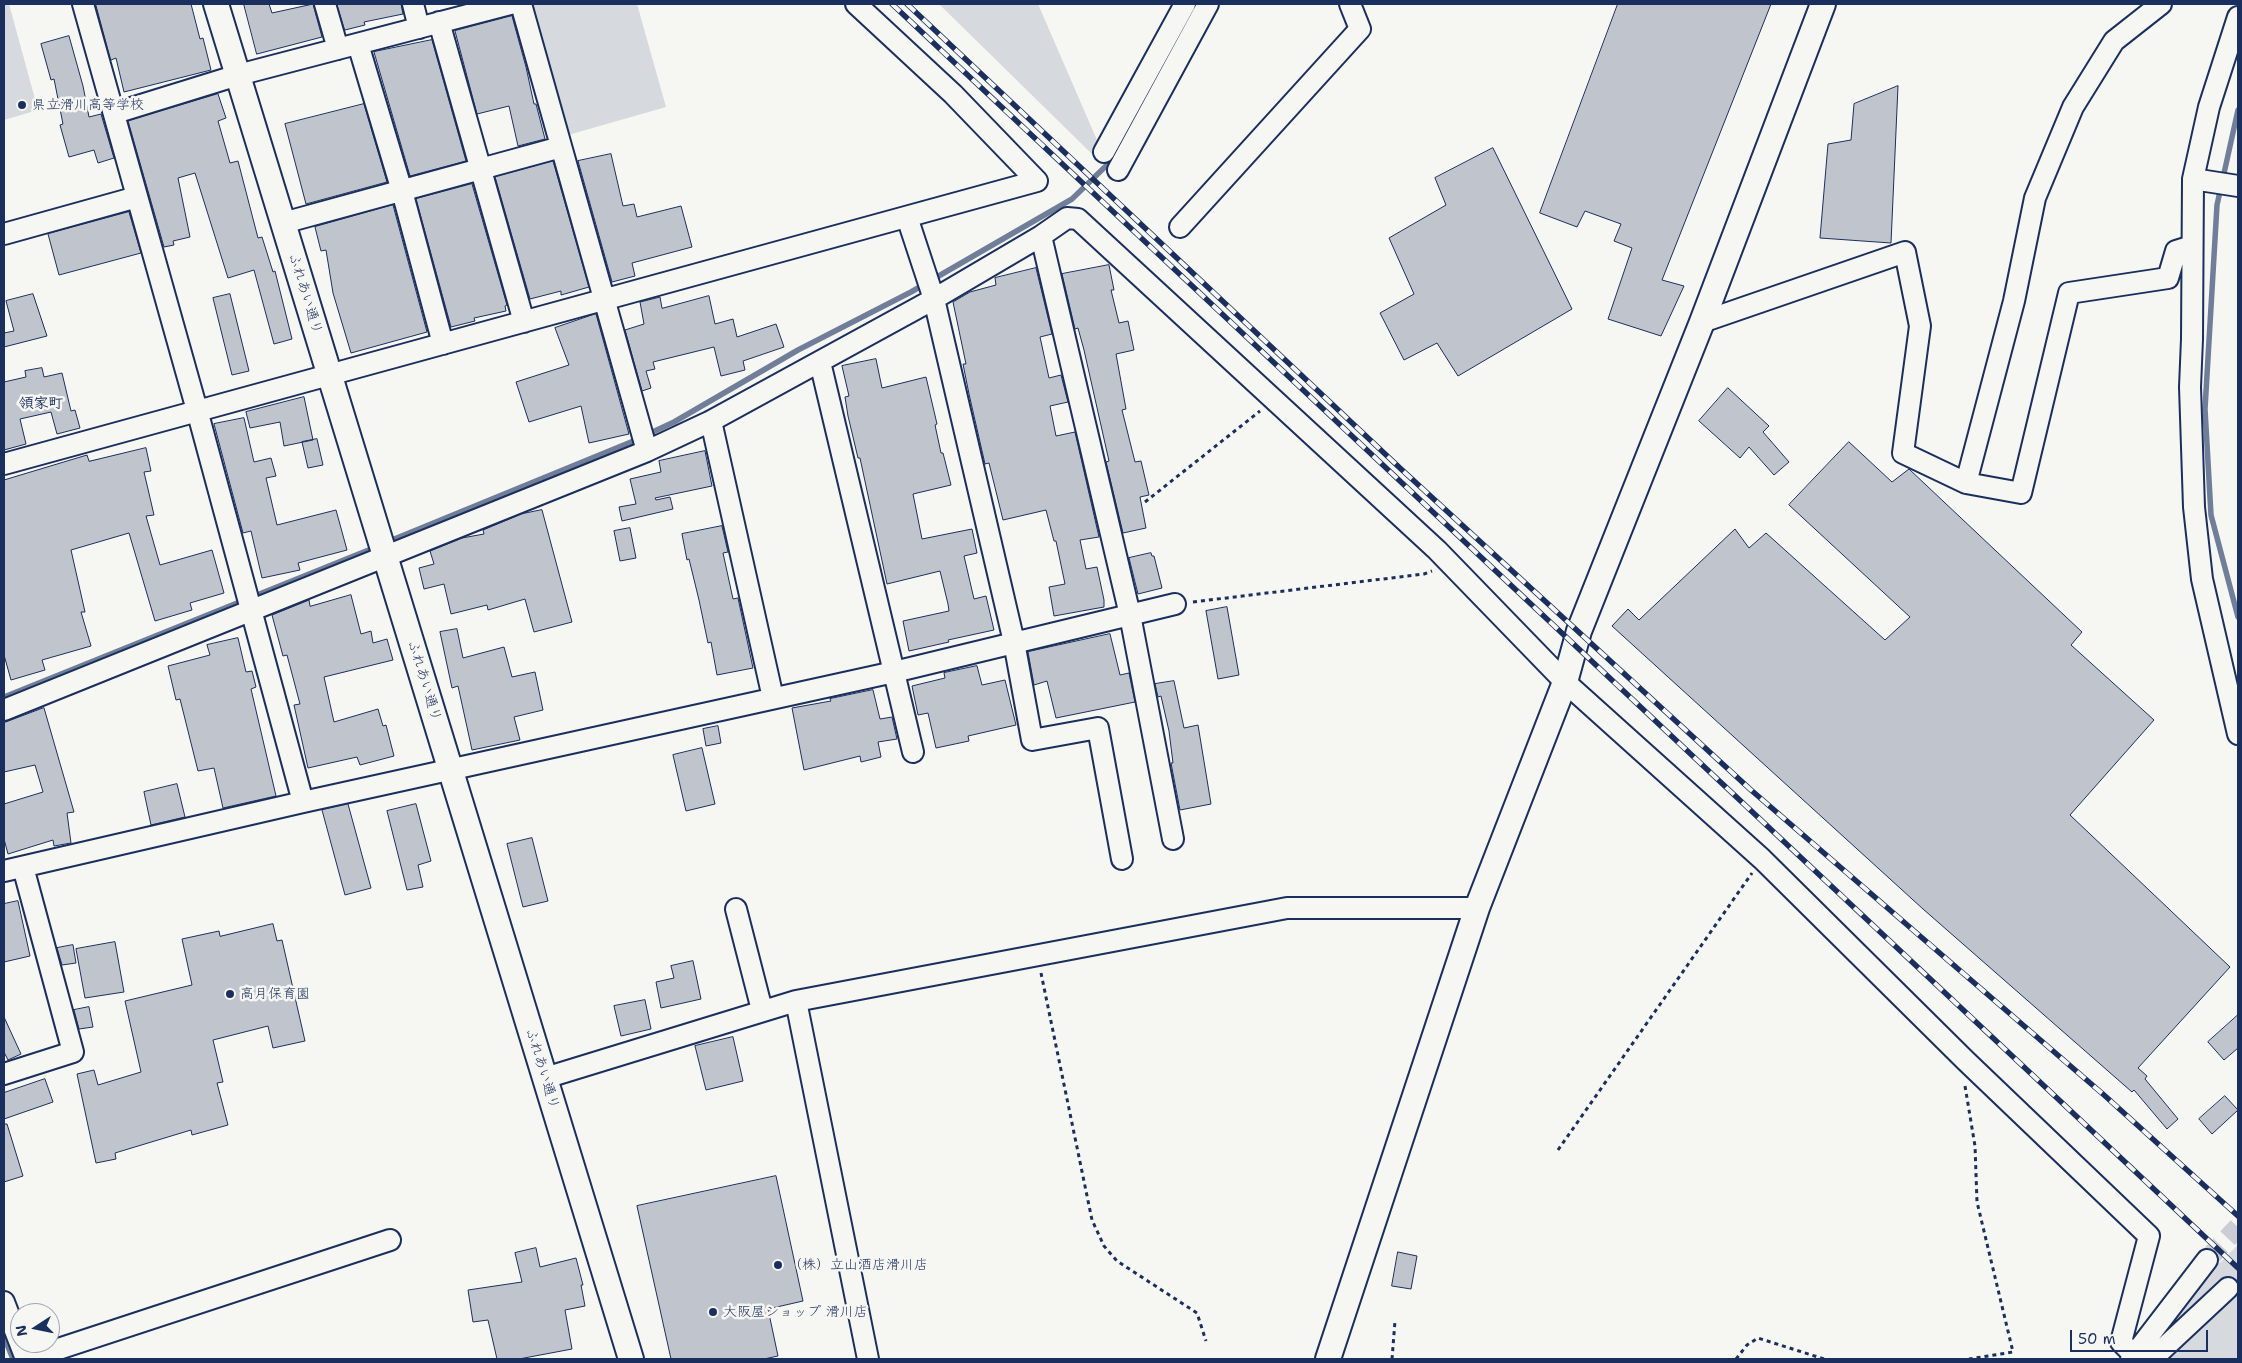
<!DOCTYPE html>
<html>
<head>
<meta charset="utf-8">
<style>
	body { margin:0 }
	#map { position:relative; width:2242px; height:1363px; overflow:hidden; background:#f6f6f2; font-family:"Shantell Sans",sans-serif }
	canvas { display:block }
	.frame { position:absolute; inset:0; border:5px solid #1b2f5e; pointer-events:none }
	.north { position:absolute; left:10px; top:1303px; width:50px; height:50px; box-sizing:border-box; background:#f6f6f2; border:1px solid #9ea6b7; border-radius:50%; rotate:259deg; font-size:14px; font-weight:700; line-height:20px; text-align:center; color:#1b2f5e }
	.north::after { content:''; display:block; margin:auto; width:18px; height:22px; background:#1b2f5e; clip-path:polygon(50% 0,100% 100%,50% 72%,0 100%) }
	.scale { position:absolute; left:2070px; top:1330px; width:138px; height:22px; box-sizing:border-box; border:2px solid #1b2f5e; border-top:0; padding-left:6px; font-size:15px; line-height:18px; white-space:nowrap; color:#1b2f5e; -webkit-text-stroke:4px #f6f6f2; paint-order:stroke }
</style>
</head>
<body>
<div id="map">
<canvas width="2242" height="1363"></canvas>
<div class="frame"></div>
<div class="north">N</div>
<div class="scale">50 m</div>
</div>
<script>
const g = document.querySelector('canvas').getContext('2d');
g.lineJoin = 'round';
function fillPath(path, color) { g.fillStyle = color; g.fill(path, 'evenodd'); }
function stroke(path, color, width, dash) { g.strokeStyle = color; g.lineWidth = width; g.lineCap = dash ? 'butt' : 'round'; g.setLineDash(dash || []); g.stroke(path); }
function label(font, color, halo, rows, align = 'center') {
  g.font = font + ' "Shantell Sans","Klee One",sans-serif'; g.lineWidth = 5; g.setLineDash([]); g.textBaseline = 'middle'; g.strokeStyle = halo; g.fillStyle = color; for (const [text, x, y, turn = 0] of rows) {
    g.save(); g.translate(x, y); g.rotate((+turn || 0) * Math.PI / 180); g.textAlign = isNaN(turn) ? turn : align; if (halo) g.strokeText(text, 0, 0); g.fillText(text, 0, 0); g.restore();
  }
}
fillPath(new Path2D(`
	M4,4H9L38,110L4,120Z
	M530,4H637L666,107L568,135Z
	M939,4H1038L1100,147L1093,155Z
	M2238,1245V1359H2148L2199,1283Z`), '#d6d9dd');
stroke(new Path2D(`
	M2238,110L2217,205L2205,409L2211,515L2238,617
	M387,542L631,442L674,422L798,350L911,292L1072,199L1109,163L1114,153
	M4,697L376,547
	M4,1337L13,1359`), '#717e99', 5.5);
const building = new Path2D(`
	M96,4H191L200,39L203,38L211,70L124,92L116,58L111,60Z
	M244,4H269L272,13L313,4L322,37L257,54Z
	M337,4H401L403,14L364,22L365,25L345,30Z
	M1618,4H1771L1662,280L1684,286L1661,336L1608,319L1632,248L1614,241L1621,224L1585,211L1577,227L1540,213Z
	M512,16L526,67L534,104H536L545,139L518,146L509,106L477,114L455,31Z
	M69,36L83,86L89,117L101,114L114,158L98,163L94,150L69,157L60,125L63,124L54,79L51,80L41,44Z
	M432,40L466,161L410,176L374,52Z
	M1898,86L1891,243L1820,238L1828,144L1851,140L1854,104Z
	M218,94L226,118L218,121L230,163L238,161L258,238L262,237L273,272L275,271L292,339L274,344L254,270L228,278L195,173L178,178L190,237L173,241L174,245L164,247L128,121Z
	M364,104L387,182L306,204L285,124Z
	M1493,148L1572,309L1458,376L1437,343L1404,360L1380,313L1414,294L1389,238L1446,205L1435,178Z
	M611,154L623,206L634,204L637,217L681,206L692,247L632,263L635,276L612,282L578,161Z
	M553,161L589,287L561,295V291L530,299L495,177Z
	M472,184L507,305L505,306L506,311L474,318L475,321L451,327L416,199Z
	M393,205L427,332L351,353L333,293L326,250L321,251L315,227Z
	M129,212L141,253L59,275L48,234Z
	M1109,265L1114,290H1111L1119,323L1128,321L1134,350L1116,354L1126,409L1122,410L1135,462L1141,461L1149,495L1140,497L1146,528L1123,533L1106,462L1109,461L1084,350L1078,328L1075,329L1062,274Z
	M1036,268L1052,334L1040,337L1049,378L1061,375L1068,402L1050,406L1056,436L1075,432L1099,537L1080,540L1086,569L1097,567L1104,600V607L1054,616L1049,587L1065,584L1056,541H1054L1046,510L1003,520L989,463L985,464L969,394L963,364H966L953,302L970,292L996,285L995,278Z
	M33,294L47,336L4,347V333L14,331L6,301Z
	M230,294L249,371L232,375L213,298Z
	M709,296L715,324L733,319L737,337L776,324L784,347L743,361L745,370L721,376L714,347L653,362L655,369L646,371L651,388L642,391L625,330L644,324L640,302L660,297L662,308Z
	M596,314L629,434L589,443L581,406L529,422L516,382L569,365L555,328Z
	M876,359L882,388L926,377L937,424L935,425L941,453H943L951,485L913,494L922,539L972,529L977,553L964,556L974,599L986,596L994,630L948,640L949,642L909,651L903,621L949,611L948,604L940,571L887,584L860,458H858L848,416L845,397L849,396L842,366Z
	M42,368L44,377L62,373L71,411L75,410L80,428L57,434L51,412L20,419L26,444L4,450V382L26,377L25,371Z
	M1728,388L1769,426L1763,432L1789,462L1774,475L1749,447L1740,458L1699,421Z
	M304,397L313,440L284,446L280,422L250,428L246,412Z
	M244,418L254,462L271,458L276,476L266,478L277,525L336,510L347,550L298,563L300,570L262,578L251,531L243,533L214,424Z
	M317,439L323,465L308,468L302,442Z
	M1849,442L1892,482L1909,469L2082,632L2071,645L2154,720L2070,815L2230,967L2138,1068L2147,1076L2145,1079L2178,1119L2167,1129L2134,1090L2132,1092L1923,909L1612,626L1628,609L1639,620L1735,529L1749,548L1766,533L1885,640L1910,617L1789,505Z
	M146,448L151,471L144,472L154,515L146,516L160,565L212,550L224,593L190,603L192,610L155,621L129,533L71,550L85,612H81L91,646L42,660L45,670L11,680L4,655V480L87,455L89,461Z
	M705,451L712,486L655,498L656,500L670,497L673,509L622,521L619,507L636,504L630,479L661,472L659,461Z
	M542,510L572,622L534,632L525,599L488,610L487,605L451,614L444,584L424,589L419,568L434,564L430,551L462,538L484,534L483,530L521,514Z
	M722,526L728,552L723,553L733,599L738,598L753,668L717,675L711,642L708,643L699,600L689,559L687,560L682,534Z
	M630,528L636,558L620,561L614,531Z
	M1151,553L1152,556H1154L1162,588L1138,594L1129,558Z
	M351,595L361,634L371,631L373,643L387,639L393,660L324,677L334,722L378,709L383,726L386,725L394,756L360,765L357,757L308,768L294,705L300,704L287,655L283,656L272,615L309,600L310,606Z
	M1227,607L1239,675L1218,679L1206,611Z
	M457,629L463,658L504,647L512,677L535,672L543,710L514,717L520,740L472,750L458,686L452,688L440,632Z
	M1110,634L1120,675L1129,673L1135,702L1056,718L1047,681L1034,685L1028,652Z
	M238,638L246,672L252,671L256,687L251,689L276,796L223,808L214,768L198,771L180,699L176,700L168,666L210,655L207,645Z
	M977,666L982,685L1005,680L1016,725L968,736L969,741L936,748L928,713L918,715L912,686L945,678L944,673Z
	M1174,681L1184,728L1198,725L1211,804L1180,810L1171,763H1173L1169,731L1161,696L1158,697L1155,684Z
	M873,690L880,719L892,717L897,739L878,742L881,757L861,762L860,756L804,770L792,708L831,701L830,699Z
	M44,708L74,812L67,813L71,843L54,846L53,840L8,854L4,839V804L43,792L35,765L4,772V723Z
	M718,726L721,743L706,746L703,729Z
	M702,748L715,804L686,811L673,755Z
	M177,784L185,817L151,825L144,792Z
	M348,804L371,888L345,895L322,810Z
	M416,804L431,861L418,865L423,887L407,890L387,811Z
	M532,838L548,901L523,907L507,844Z
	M18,901L30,956L4,962V904Z
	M273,924L277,941L282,940L305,1041L273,1048L268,1026L213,1040L223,1082L217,1083L228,1125L192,1135L191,1130L115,1153L116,1159L96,1163L77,1074L94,1070L98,1085L141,1072L125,1001L192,985L182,939L219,931L220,936Z
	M115,942L124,992L85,998L76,949Z
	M73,945L76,963L62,965L57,948Z
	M693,961L701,999L661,1008L656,982L674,978L671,966Z
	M645,1000L651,1029L621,1036L614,1006Z
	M89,1007L93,1027L79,1029L74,1010Z
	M2238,1015V1048L2224,1060L2208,1042Z
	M4,1017L21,1054L8,1060L4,1052Z
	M733,1037L743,1081L706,1090L695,1046Z
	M45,1079L53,1102L4,1119V1093Z
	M2225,1096L2238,1110L2212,1134L2199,1119Z
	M4,1124H7L23,1176L4,1182Z
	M776,1176L803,1301L768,1309L778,1356L764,1359H671L637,1206Z
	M536,1248L540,1267L576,1258L583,1285H581L585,1306L565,1310L572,1349L519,1359H497L488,1320L473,1322L468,1290L522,1282L515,1253Z
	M1398,1252L1417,1256L1411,1289L1392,1286Z`);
fillPath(building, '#c0c4cd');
stroke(building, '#1b2f5e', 1);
stroke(new Path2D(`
	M2207,1260L2238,1227`), '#caced4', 20, [20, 10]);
const minor = new Path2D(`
	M83,4L197,410L303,802
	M325,4L338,49
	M413,4L419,28
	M521,4L647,451L711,421L934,299L1041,236L1130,615L1173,839
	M2238,17L2209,107L2193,179L2192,339L2190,387L2194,507L2202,579L2238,734
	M439,22L524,322
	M358,44L402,191L443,344
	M115,113L238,75L510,4
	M1104,152L1185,4
	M1118,170L1208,4
	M2193,179L2238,186
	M907,217L934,299L1014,642L1032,740L1098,728L1122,859
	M283,223L561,147
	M1180,227L1360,29L1350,4
	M4,234L137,197
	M1041,236L1067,218L1078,219L1437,550L1565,682L1762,859L1966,1061L2149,1236L2121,1342L2134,1355
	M1702,322L1905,252L1920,326L1903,453L1966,483L2021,493L2069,293L2168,278L2176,251L2192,246
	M820,362L913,752
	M711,421L773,698
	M4,464L1037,181L953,94L856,4
	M1966,483L2014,301L2035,198L2073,107L2114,41L2161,4
	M4,710L647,451
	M4,871L303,802L894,672L1175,604
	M736,909L762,1010
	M796,1001L868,1359
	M4,1074L73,1052L23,867
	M545,1078L796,1001L1287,908H1477
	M4,1302L26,1359
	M28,1359L390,1240
	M2131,1359L2207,1260
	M2152,1359L2228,1288`);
const tertiary = new Path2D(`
	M216,4L631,1359
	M1328,1359L1477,908L1565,682L1579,631L1702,322L1823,4`);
stroke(minor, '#1b2f5e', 24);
stroke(tertiary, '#1b2f5e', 28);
stroke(new Path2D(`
	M1145,502L1260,411
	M1193,602L1424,574L1432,571
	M1041,973L1092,1220L1104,1246L1117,1261L1197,1313L1206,1341
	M1965,1086L1975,1146L1977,1202L2013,1352L1969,1359
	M1558,1150L1752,873
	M1392,1359L1395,1321
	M1736,1359L1747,1345L1758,1338L1824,1359`), '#1b2f5e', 3, [4, 4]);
stroke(minor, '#f6f6f2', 20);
stroke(tertiary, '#f6f6f2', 24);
const rail = new Path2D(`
	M892,4L2238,1268
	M907,4L1401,469L1751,790L2104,1095L2238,1216`);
stroke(rail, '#1b2f5e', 5.5);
stroke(rail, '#f6f6f2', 4, [11]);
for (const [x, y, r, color] of [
	[22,105,5,"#1b2f5e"],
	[230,994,5,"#1b2f5e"],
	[778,1265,5,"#1b2f5e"],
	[713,1312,5,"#1b2f5e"]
]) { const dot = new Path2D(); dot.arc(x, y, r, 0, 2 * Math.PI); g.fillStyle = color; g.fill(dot); stroke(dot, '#f6f6f2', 2); }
label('14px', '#1b2f5e', '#f6f6f2', [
	["県立滑川高等学校",32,105],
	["高月保育園",240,994],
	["（株）立山酒店滑川店",788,1265],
	["大阪屋ショップ 滑川店",723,1312]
], 'left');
label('14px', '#1b2f5e', '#f6f6f2', [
	["ふれあい通り",305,294,73],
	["ふれあい通り",424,681,73],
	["ふれあい通り",542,1069,73]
]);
label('bold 15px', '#1b2f5e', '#f6f6f2', [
	["領家町",41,404]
]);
</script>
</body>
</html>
